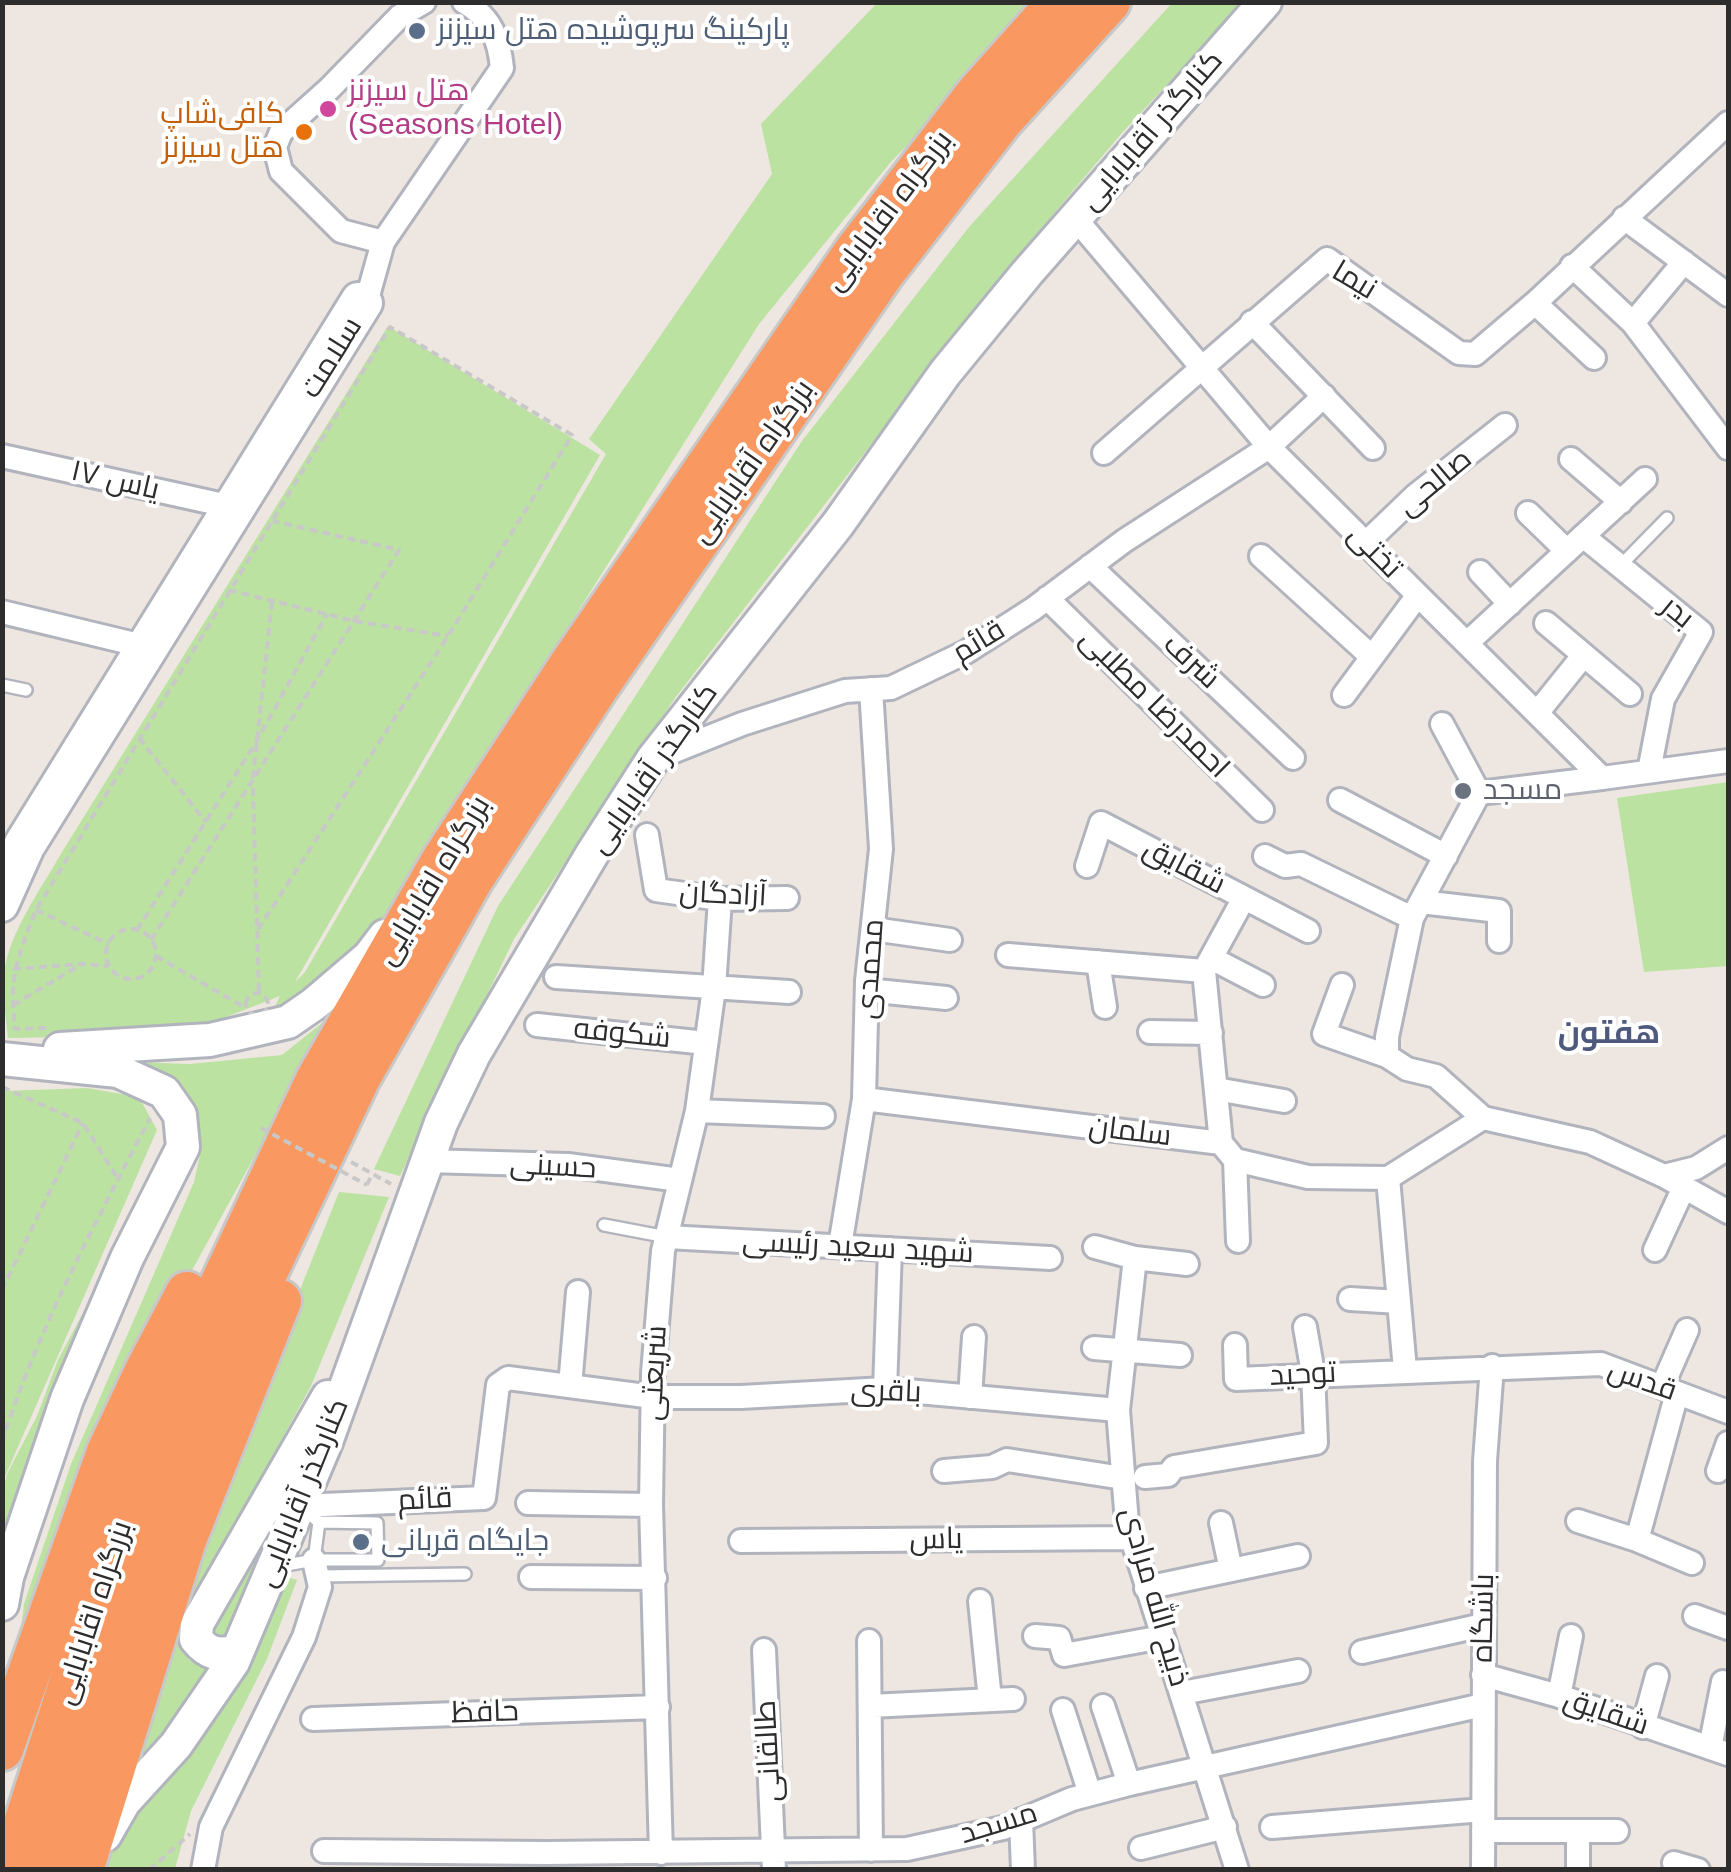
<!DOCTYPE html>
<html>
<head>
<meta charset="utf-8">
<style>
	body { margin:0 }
	#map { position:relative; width:1731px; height:1872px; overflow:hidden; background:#eee7e1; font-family:Helvetica,sans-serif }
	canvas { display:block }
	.frame { position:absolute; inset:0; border:5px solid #2d2d2d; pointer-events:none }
</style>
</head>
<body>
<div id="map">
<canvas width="1731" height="1872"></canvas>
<div class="frame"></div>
</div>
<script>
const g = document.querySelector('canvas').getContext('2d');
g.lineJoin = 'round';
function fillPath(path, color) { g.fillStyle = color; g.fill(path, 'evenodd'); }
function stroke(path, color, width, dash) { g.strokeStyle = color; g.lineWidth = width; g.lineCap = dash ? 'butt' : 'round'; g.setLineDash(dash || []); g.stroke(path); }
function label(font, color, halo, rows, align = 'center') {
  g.font = font + ' Helvetica,Cairo,sans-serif'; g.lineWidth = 8; g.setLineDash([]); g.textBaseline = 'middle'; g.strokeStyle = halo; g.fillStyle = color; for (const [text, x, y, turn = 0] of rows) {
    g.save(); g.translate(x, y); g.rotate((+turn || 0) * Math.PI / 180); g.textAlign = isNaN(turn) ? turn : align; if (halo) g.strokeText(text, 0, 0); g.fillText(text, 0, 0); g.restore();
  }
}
fillPath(new Path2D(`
	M877,3H1043L890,163L759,324L373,937L299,1001L269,1019L280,996L180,1035L8,1038C6,1017 2,995 4,974C9,931 42,888 62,852L388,326L600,455L295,982L305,972L606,454L589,439L772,174L761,124Z
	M1172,3H1243L1121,134L1006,270L675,698L514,939L400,1176L374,1169L498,906L802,441L969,227Z
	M1728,782V966L1644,972L1617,798Z
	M332,1015L190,1274L13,1696L24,1604L71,1464L194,1182L202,1146L185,1104L99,1061L190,1064L282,1055Z
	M87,1088L139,1097L157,1130L3,1481V1091Z
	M176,1137L3,1591L2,1493L7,1474L37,1416L58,1360Z
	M339,1192L389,1197L311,1386L174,1635L189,1660L211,1667L185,1708L119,1785L166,1626Z
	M330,1412L227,1648L207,1628Z
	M288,1577L297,1580L267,1659L191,1811L175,1869L100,1870L129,1811L277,1579Z`), '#bbe2a0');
const lane = new Path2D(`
	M1620,566L1667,518
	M2,685L26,690
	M604,1225L667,1237
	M314,1560L319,1522
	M281,1566L314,1560H378L377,1523L319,1522L301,1507
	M319,1576L465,1574`);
const street = new Path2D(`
	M1075,218L1269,447L1602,778L1728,761
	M1624,218L1728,295
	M383,242L341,231L281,171L275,147L281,132L329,89L400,16L424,2
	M1572,266L1633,323L1728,448
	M366,303L383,242L502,68C499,39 491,17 464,2
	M1535,303L1594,358
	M1252,322L1373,448
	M1633,323L1684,262
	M1104,453L1327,259L1459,353L1475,354L1535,303L1728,123
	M2,456L228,506
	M1571,459L1621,502
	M1528,513L1567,551
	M1583,536L1701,632L1663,699L1649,771
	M1366,543L1415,496L1505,425
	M1261,556L1372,657
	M1090,566L1293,758
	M1480,572L1510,604
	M1047,598L1262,810
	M2,612L143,646
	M1546,623L1630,694
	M1467,643L1645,479
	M1344,695L1418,595
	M1537,713L1583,656
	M1442,724L1479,793
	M657,758L742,724L845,691L891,688L966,652L1033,609L1124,541L1269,447L1324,396
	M1340,800L1446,856
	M647,835L656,890L720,899L787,898
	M1265,856L1285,866L1301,864L1412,918
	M1087,866L1101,823L1308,931
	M1421,902L1499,911V941
	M873,929L950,940
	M1008,955L1204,971
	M1211,958L1263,985
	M1098,962L1105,1007
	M556,977L789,992
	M1342,985L1324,1034L1387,1056
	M867,990L946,998
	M537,1025L706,1043
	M1150,1032L1211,1033
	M1216,1089L1284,1101
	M864,1099L1221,1143L1235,1160L1308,1177L1388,1178
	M697,1111L823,1116
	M1483,1118L1436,1076L1407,1069L1387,1056V1037L1412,918L1479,793L1602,778
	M1221,1143L1204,971L1244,898
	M1235,1160L1238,1241
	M426,1161L568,1165L680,1180
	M1664,1176L1728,1212
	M1388,1178L1483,1118L1590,1142L1664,1176L1696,1168L1728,1148
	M1388,1178L1405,1370
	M667,1237L1050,1258
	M840,1246L864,1099L867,981L881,849L871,689
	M1095,1247L1135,1258L1187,1264
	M1655,1250L1684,1187
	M1135,1258L1118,1410L1127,1523L1237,1870
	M1350,1299L1399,1302
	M1235,1345L1236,1379L1601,1364L1728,1412
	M1094,1348L1180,1355
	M570,1386L578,1292
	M1662,1387L1687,1330
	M885,1389L890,1249
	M970,1397L974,1337
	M944,1471L992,1467L1007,1460L1123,1478
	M1718,1471L1728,1443
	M1145,1477L1168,1475L1174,1467L1316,1443L1313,1373L1305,1327
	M528,1503L651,1505
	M300,1506L484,1498L498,1385L508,1378L653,1397H741L885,1389L1118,1410
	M1578,1521L1637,1540L1677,1393
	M1221,1523L1231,1570
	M1637,1540L1692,1563
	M741,1541L1131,1538
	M531,1577L655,1578
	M1146,1588L1298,1556
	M980,1601L990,1700
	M1695,1616L1728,1628
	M1035,1636L1059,1638L1064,1655L1162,1637
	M869,1641L871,1850
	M764,1650L774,1870
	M1362,1652L1483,1625
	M1483,1675L1559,1696L1728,1754
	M1182,1693L1298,1671
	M1559,1696L1571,1636
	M870,1706L1013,1699
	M1103,1706L1129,1784
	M1063,1710L1090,1794
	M313,1719L658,1707
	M1643,1727L1657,1676
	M1710,1748L1723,1682
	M1021,1820L1023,1870
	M1272,1827L1483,1810
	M1483,1831H1617
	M1141,1848L1225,1827
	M324,1851L546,1853L907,1849L1003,1828L1072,1799L1129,1784L1483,1705
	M661,1853L651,1505L653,1373L663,1251L697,1111L714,988L720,899
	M1674,1863L1698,1870
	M203,1870L211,1827L304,1637L320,1587L314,1560
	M1483,1870L1485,1461L1492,1366
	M1578,1870V1831`);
const secondary = new Path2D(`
	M2,885L21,843L358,299L366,303L28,847L2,905
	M60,1049L210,1040L288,1022L314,1004L369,957L385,936
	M2,1059L118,1071L164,1092L180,1115L183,1147L127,1258L67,1399L7,1577L2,1604
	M237,1651C218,1656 208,1654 196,1639L197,1624L328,1397
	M105,1835L124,1802L176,1745L233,1662L326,1442L441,1123L474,1054L592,854L653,759L838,524L945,373L1027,273L1265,2`);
const highway = new Path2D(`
	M2,1749L108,1452L146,1371L187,1293
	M10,1870L114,1548L179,1374L317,1080L443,860L569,667L855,252L976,95L1059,2
	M46,1870L147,1559L211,1388L360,1076L433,948L472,879L598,686L883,273L1001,121L1109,2
	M82,1870L185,1540L280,1301`);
stroke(lane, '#b1b4bd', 16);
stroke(street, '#b1b4bd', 28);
stroke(secondary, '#b1b4bd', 38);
stroke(highway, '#c8c8c8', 48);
stroke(new Path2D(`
	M229,590L354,621L448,636
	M139,738L206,822
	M253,778L272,601
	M253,788L259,993
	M36,910L109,944
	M106 954a25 25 0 1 1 50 0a25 25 0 1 1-50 0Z
	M137,930L255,744L327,614
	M151,940L399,550L273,521
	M156,956L242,1006
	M13,969L82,964L108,966
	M246 1004a11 11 0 1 1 22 0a11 11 0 1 1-22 0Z
	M13,1005L82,964
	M46,1028L15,1029C9,975 17,959 36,910L390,327L572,435L448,636L257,931
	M2,1087L83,1123L118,1179
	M351,1162L391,1184
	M367,1185L372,1174
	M2,1290L83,1123
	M2,1442C38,1328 95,1224 150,1118
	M149,1870L190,1834`), '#c8c8c8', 4, [8, 5]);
stroke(lane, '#fff', 11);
stroke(street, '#fff', 22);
stroke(secondary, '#fff', 32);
stroke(highway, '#f99961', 42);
stroke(new Path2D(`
	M261,1128L367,1185`), '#c8c8c8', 4, [8, 5]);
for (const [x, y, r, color] of [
	[417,31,10,"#5c6f8a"],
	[328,109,10,"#d1479c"],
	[304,132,10,"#e8710a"],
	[1463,791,10,"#6b7280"],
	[361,1542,10,"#5c6f8a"]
]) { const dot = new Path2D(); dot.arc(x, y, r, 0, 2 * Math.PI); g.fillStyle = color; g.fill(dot); stroke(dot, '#fff', 4); }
label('30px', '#4e5e75', '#fff', [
	["پارکینگ سرپوشیده هتل سیزنز",437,31],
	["جایگاه قربانی",381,1542]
], 'left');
label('30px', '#b23c85', '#fff', [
	["هتل سیزنز",348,92],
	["(Seasons Hotel)",348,126]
], 'left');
label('30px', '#c56008', '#fff', [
	["کافی‌شاپ",284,115],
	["هتل سیزنز",284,149]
], 'right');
label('30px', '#2d2d2d', '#fff', [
	["کنارگذر آقابابایی",1152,131,-49],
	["بزرگراه اقابابایی",889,211,-53],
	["نیما",1354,281,31],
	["سلامت",332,358,-58],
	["بزرگراه آقابابایی",753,462,-55],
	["یاس ۱۷",115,481,13],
	["صالحی",1435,483,-40],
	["تختی",1374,552,45],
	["بدر",1677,613,39],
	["قائم",979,642,-31],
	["شرف",1191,662,43],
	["احمدرضا مطلبی",1154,704,45],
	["کنارگذر آقابابایی",654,769,-55],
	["شقایق",1184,867,27],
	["بزرگراه اقابابایی",434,881,-59],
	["آزادگان",723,895,3],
	["محمدی",871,969,-86],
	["شکوفه",622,1034,6],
	["سلمان",1130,1132,7],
	["حسینی",553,1167,3],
	["شهید سعید رئیسی",858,1248,3],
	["شریعتی",655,1373,-87],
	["توحید",1303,1375,-3],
	["قدس",1642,1381,19],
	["باقری",886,1392,2],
	["کنارگذر آقابابایی",303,1493,-68],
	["قائم",425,1500,-3],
	["یاس",936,1540,-1],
	["ذبیح الله مرادی",1154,1597,74],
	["بزرگراه اقابابایی",94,1613,-72],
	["باشگاه",1484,1618,-89],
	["حافظ",485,1713,-2],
	["شقایق",1606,1713,19],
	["طالقانی",769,1751,-93],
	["مسجد",999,1824,-17]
]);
label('30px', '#5b616d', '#fff', [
	["مسجد",1483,791]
], 'left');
label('bold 32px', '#4e5a7d', '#fff', [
	["هفتون",1609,1034]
]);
</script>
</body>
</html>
